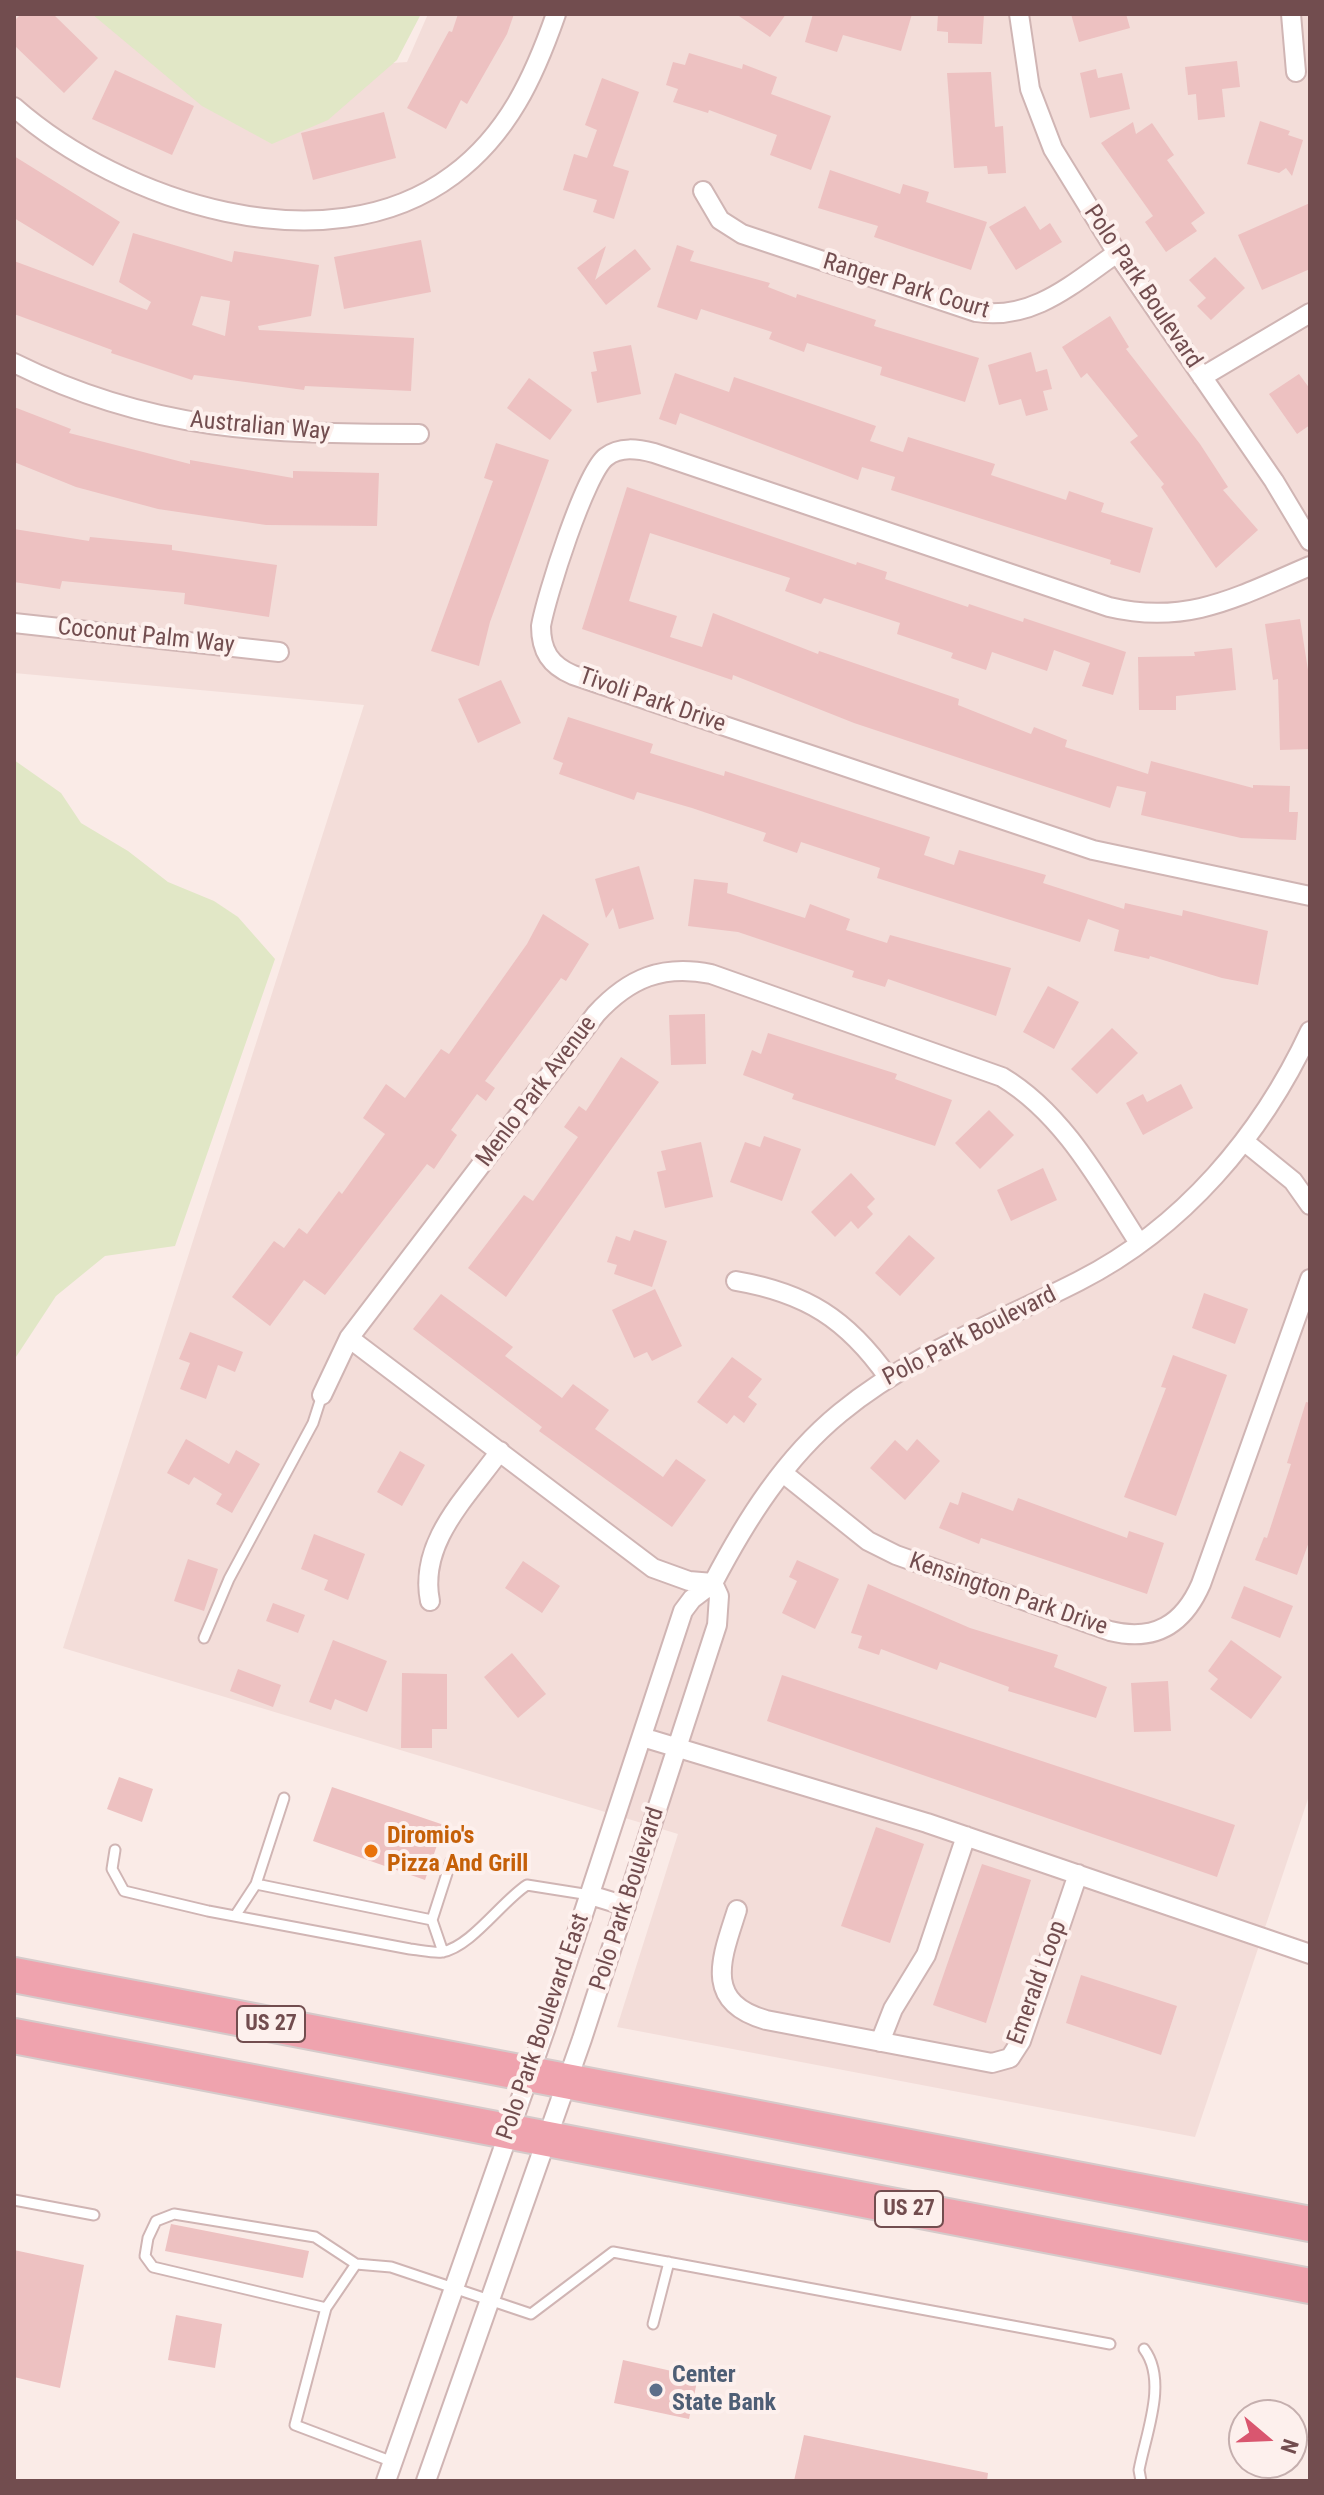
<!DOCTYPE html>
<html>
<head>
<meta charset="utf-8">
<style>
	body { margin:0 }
	#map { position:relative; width:1324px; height:2495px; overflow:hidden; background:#faebe7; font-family:"Roboto Condensed",sans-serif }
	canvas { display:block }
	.frame { position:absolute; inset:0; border:16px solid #724d4f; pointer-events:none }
	.north { position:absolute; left:1228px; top:2399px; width:80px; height:80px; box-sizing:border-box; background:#fdf0ed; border:2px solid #c5afae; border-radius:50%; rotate:109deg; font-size:22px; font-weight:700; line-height:32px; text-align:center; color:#724d4f }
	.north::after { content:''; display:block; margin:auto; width:28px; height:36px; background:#d9566f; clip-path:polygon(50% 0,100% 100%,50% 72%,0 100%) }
</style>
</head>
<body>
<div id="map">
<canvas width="1324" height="2495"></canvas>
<div class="frame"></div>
<div class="north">N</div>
</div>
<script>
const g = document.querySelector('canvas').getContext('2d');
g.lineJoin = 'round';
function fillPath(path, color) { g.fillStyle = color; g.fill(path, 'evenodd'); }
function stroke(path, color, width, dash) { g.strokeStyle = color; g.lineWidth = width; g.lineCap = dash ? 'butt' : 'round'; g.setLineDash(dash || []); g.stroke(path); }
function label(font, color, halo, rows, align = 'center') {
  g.font = font + ' "Roboto Condensed",sans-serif'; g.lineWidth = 8; g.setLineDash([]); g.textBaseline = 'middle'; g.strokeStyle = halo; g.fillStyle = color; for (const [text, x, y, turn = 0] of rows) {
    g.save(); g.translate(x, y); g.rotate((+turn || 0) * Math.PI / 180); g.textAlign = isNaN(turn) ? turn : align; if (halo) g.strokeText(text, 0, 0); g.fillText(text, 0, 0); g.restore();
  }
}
fillPath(new Path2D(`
	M14,14H107L195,77L407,62L428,14H1310V1793L1195,2137L617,2027L678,1834L63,1648L364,705L14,673Z`), '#f3ddd9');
fillPath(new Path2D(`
	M92,14H421L397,60L328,120L272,144L202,106Z
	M14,760L61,793L81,823L128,851L168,882L214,901L238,917L275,959L175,1246L105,1256L56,1296L14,1360Z`), '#e1e7c6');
fillPath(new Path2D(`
	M21,14H53L98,58L64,93L14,45V21Z
	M458,14H514L507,34L467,104L461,100L446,129L407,108L449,31L452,32Z
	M736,14H786L770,37Z
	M813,14H912L901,51L843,35L837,52L805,42Z
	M938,14H984L982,44L948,43V32L937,31Z
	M1071,14H1126L1130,28L1079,42Z
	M689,53L742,69L743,64L777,77L771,94L831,116L811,170L770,155L777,135L709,110L708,113L673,102L678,89L666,85L673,62L685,65Z
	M1237,61L1240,87L1222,89L1225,117L1198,120L1196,94L1188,95L1185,67Z
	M1096,69L1098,78L1122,73L1130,109L1090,118L1080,73Z
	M115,70L194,106L172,155L92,119Z
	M991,72L995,127L1003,126L1006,173L988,174L987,166L954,168L947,73Z
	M602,78L639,92L613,166L629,171L614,219L593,212L597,200L563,190L574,154L587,158L597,130L585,125Z
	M384,112L396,158L313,180L301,133Z
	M1260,121L1290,131L1288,135L1303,140L1292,176L1286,168L1279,173L1247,164Z
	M1133,122L1136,134L1152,123L1174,155L1167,160L1205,213L1191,223L1197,231L1166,252L1145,222L1153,216L1101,143Z
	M14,156L120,222L93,266L14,218Z
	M830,170L900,194L903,184L929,192L926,202L987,222L971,270L874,237L878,226L818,208Z
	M1310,203V269L1262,290L1238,235Z
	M1025,206L1040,230L1050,223L1062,242L1016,270L989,227Z
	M133,233L232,262L234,251L319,265L311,316L258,326L259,330L414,338L411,391L305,386L304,390L194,375L192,380L111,353L112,350L14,314V261L147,310L151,302L119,282ZM201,296L230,301L225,336L192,325Z
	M421,240L431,292L344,309L334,257Z
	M677,245L694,251L690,261L770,283L768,287L796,298L797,294L876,320L874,326L979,358L965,402L880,375L882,367L807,343L804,352L769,339L772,332L701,309L697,320L657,307Z
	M606,246L595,280L635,249L651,269L606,305L577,268Z
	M1215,257L1245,288L1211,320L1197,306L1206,298L1189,280Z
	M1110,316L1129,347L1126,349L1200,444L1228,487L1223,490L1258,530L1216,568L1161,487L1164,484L1130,442L1138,436L1087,373L1081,378L1062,347Z
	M631,345L641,394L597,403L591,372L597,371L593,352Z
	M1031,352L1036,372L1047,369L1052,389L1043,391L1048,410L1026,416L1021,399L999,405L988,365Z
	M675,373L729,392L734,377L876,426L870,441L903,452L908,437L995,464L991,475L1066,500L1069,491L1104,503L1101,512L1153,528L1140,573L1110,564L1111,560L891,490L895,477L862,467L858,480L680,413L676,425L659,419Z
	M1299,374L1310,389V425L1297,434L1269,394Z
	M529,378L572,410L550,440L507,408Z
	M14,407L71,429L69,433L190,464V460L293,478V471L379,473L377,526L266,525L158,509L76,487L14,462Z
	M496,443L549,460L490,622L479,666L431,651L493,481L484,478Z
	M627,487L856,565L857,562L887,572L885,579L968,607L969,604L1023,622L1024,618L1126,652L1113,695L1082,686L1090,663L1054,650L1047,671L992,652L986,670L951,658L953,653L897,634L900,623L824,598L821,604L785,591L790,578L650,533L629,601L677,616L670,637L702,647L713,613L818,654L819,651L959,699L958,705L1031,734L1034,727L1067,740L1065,747L1148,774L1151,761L1253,788V785L1290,786L1289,812H1298L1296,840L1241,838L1141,815L1146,792L1117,786L1110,808L854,723L733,675L732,680L582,629Z
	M14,529L89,541L90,537L172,545V550L277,565L269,617L184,604L185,593L62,581L60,589L14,582Z
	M1300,619L1310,683V749L1280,750L1278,679L1273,680L1265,624Z
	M1232,648L1236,690L1176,696V710H1139L1138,657L1195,656L1194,652Z
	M501,680L521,723L478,743L458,699Z
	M568,717L653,744L650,753L724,776L725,771L930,837L924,855L954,865L959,850L1046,875L1043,883L1124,909L1125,903L1182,916L1183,910L1268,931L1258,985L1222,978L1150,956L1149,959L1114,951L1119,930L1088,919L1080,942L877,878L880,868L801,842L797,853L763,841L766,833L692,808L637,792L634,800L559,774L563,763L553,759Z
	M639,866L654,919L619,929L613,908L606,918L595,879Z
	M694,879L728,883L727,893L805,918L810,904L850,919L846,930L887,943L890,935L1011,968L996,1016L888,979L885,987L852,977L854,971L738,932L688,926Z
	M543,914L589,944L566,981L561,978L485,1081L495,1088L486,1101L477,1094L451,1130L457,1135L434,1169L427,1164L325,1295L304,1280L270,1326L232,1297L274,1241L284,1248L299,1228L307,1234L339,1191L342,1194L385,1134L363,1118L386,1084L405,1098L441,1049L449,1054L527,944Z
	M1048,986L1079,1002L1054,1049L1023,1032Z
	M705,1014L706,1064L671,1065L669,1015Z
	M1112,1028L1138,1053L1097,1094L1071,1069Z
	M768,1033L897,1074L895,1079L952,1100L935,1146L792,1099L794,1094L743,1075L752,1050L761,1054Z
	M621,1057L659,1082L506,1297L468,1268L524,1195L533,1201L578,1137L564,1127L579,1106L586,1111Z
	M1181,1084L1193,1108L1143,1135L1126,1103L1143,1094L1147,1102Z
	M989,1110L1014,1135L980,1169L955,1143Z
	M764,1136L801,1149L782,1201L730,1182L745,1142L760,1147Z
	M701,1142L713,1197L665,1208L657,1172L666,1170L661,1151Z
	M1043,1168L1057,1200L1011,1221L997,1190Z
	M851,1173L875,1199L867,1207L873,1214L858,1229L851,1221L835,1237L811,1212Z
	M634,1230L667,1241L652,1287L614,1274L617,1265L607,1262L616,1236L630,1241Z
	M909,1235L935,1258L900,1296L875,1273Z
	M655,1289L682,1346L652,1361L647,1352L634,1358L612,1310Z
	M1204,1293L1248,1309L1235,1344L1192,1328Z
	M441,1294L513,1347L505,1356L562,1398L573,1384L609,1410L595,1429L663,1477L676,1459L706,1480L672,1527L539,1431L542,1427L413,1329Z
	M190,1332L243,1352L235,1372L218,1365L206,1399L180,1389L190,1363L179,1359Z
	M1173,1355L1227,1375L1176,1516L1124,1497L1166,1388L1161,1387Z
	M732,1357L762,1379L748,1397L757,1404L744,1423L734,1415L727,1424L697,1402Z
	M1306,1402L1310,1403V1539L1297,1575L1255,1560L1264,1537L1267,1538L1291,1464L1287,1463Z
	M186,1439L229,1464L236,1450L260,1464L232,1513L216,1504L222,1494L194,1477L189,1485L167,1473Z
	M917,1439L940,1461L905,1500L870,1468L895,1440L907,1451Z
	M400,1451L425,1465L402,1506L377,1492Z
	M962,1492L1013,1511L1018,1498L1127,1538L1129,1531L1164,1543L1147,1594L981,1538L979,1544L939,1528L950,1502L958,1505Z
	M314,1534L365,1554L348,1600L324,1590L328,1580L301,1569Z
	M188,1559L218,1569L204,1611L174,1601Z
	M797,1560L839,1579L815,1629L782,1613L797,1581L789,1577Z
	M523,1561L560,1586L542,1613L505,1588Z
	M868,1584L970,1628L1058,1655L1054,1667L1107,1687L1096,1718L1008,1691L1009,1687L940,1662L937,1670L881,1649L879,1655L858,1648L862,1636L851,1633Z
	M1244,1586L1293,1606L1280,1638L1231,1618Z
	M273,1603L305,1615L298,1633L266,1621Z
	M333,1640L387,1661L367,1712L335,1699L331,1710L309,1702Z
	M1231,1640L1282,1677L1251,1719L1210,1689L1218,1679L1208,1671Z
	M512,1653L546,1694L518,1718L484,1677Z
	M238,1669L281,1685L273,1707L230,1691Z
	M402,1673L447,1674V1729H432V1748H401Z
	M782,1675L1235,1825L1217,1877L767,1721Z
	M1168,1681L1171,1731L1134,1732L1131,1683Z
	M119,1777L153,1789L142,1822L107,1809Z
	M332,1787L444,1825L425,1880L313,1841Z
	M876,1827L924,1844L890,1943L841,1926Z
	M982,1864L1031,1880L986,2023L933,2005Z
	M1081,1975L1177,2006L1161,2055L1066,2023Z
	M171,2224L309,2251L303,2278L165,2251Z
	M14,2250L84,2265L60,2388L14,2377Z
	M176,2315L222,2324L215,2368L168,2360Z
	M623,2360L698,2377L689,2419L614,2403Z
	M804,2435L988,2473L987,2481H794Z`), '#edc1c1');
const lane = new Path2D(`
	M204,1638L229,1579L313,1423L322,1395
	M115,1850L112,1869L124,1891L208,1911L410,1949C420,1950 433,1953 442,1952C471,1947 502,1901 527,1885L590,1895
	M256,1884L284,1798
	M235,1916L256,1884L432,1920L443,1952
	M432,1920L451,1861
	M14,2200L94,2215
	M326,2308L153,2267L145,2256L148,2238L156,2221L174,2214L315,2237L356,2264
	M653,2324L669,2262
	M393,2462L295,2425L326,2308L356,2264L391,2267L531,2314L613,2252L1110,2344
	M1141,2481L1139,2470C1146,2433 1168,2381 1144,2349`);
const street = new Path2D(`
	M1019,14L1030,89L1053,149L1117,253L1274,481L1310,541
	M1291,14L1296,72
	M14,107C121,201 326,270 453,175C508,134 534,77 556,14
	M703,191L720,220L742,234L976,312C1033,321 1072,284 1117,253
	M14,363C153,432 268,434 419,434
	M1202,377L1310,313
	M1310,566C1239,596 1188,626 1109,607L654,453C638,449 620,446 606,457C585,473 546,597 541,626C541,651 550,665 573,675L1093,850L1310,896
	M14,623L279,652
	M1245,1142L1293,1181L1310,1205
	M736,1281C806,1293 847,1319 888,1377
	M349,1338L653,1568L689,1581L713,1583
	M322,1395L349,1338L596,1014C629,978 663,964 711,974L1002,1077C1064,1114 1101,1184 1139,1243
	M783,1473L868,1541L896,1555L1110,1631C1154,1642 1183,1625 1201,1584L1310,1279
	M713,1583C746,1520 785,1458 840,1413C912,1354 997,1323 1079,1281C1183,1228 1261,1136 1310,1031
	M430,1601C418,1542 468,1496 500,1451
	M642,1737L927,1823L1310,1954
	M590,1895L626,1906
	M737,1910C722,1957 702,2002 766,2020L992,2063L1010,2058L1021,2041L1078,1874
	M880,2042L893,2009L926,1955L966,1836
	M386,2481L546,2027L683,1611L692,1599L713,1583
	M426,2481L582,2039L717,1625L719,1596L713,1583`);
const highway = new Path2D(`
	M14,1975L1310,2224
	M14,2036L1310,2286`);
stroke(lane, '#d0b5b4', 13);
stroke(street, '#d0b5b4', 22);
stroke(highway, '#d5caca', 38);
stroke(lane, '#fff', 9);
stroke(street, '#fff', 18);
stroke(highway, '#efa3ae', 34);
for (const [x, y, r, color] of [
	[371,1851,8,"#e8710a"],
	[656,2390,8,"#5c6f8a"]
]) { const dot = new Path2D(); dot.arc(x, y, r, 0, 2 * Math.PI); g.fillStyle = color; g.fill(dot); stroke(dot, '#fdf0ed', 3); }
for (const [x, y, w] of [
	[271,2024,68],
	[909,2209,68]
]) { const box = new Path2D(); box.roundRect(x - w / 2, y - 18, w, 36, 6); g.fillStyle = '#fdf0ed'; g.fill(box); stroke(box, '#724d4f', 2); }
label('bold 22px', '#724d4f', null, [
	["US 27",271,2024],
	["US 27",909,2209]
]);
label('24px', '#724d4f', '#fdf0ed', [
	["Ranger Park Court",906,287,17],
	["Polo Park Boulevard",1142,287,56],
	["Australian Way",260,427,5],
	["Coconut Palm Way",146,637,6],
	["Tivoli Park Drive",652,701,19],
	["Menlo Park Avenue",537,1092,-53],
	["Polo Park Boulevard",970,1337,-27],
	["Kensington Park Drive",1008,1595,19],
	["Polo Park Boulevard",628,1899,-72],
	["Emerald Loop",1038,1983,-70],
	["Polo Park Boulevard East",544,2027,-71]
]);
label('bold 24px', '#c56008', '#fdf0ed', [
	["Diromio's",387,1837],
	["Pizza And Grill",387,1865]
], 'left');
label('bold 24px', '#4e5e75', '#fdf0ed', [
	["Center",672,2376],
	["State Bank",672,2404]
], 'left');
</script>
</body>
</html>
